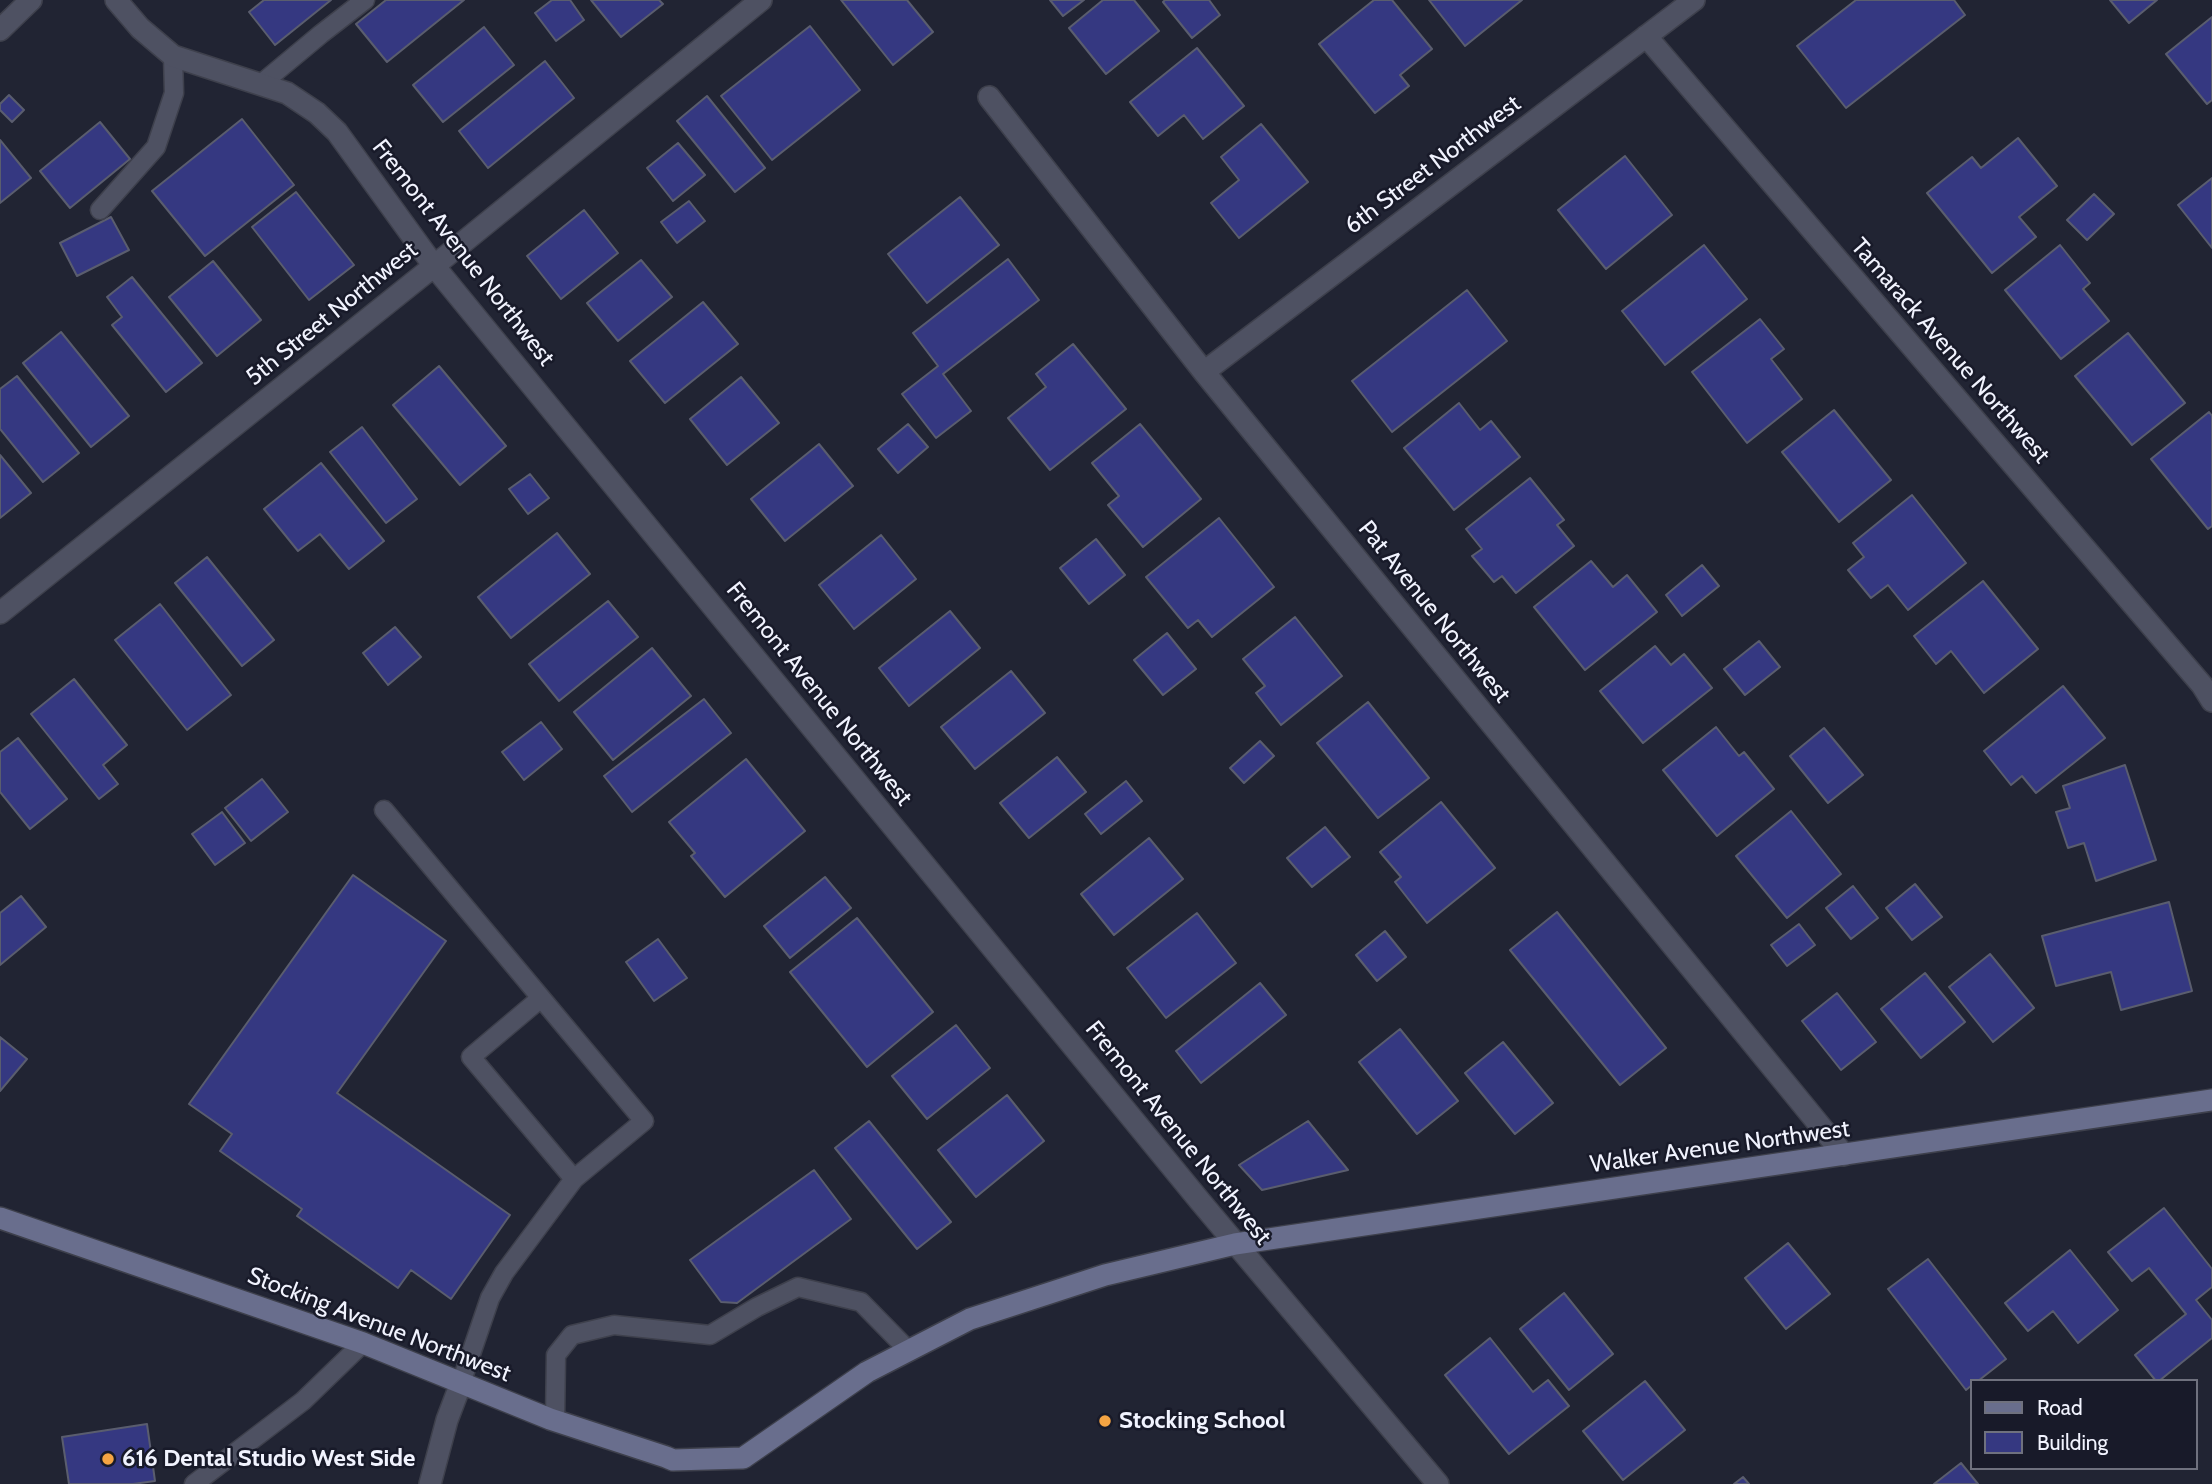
<!DOCTYPE html>
<html>
<head>
<meta charset="utf-8">
<style>
	body { margin:0 }
	#map { position:relative; width:2212px; height:1484px; overflow:hidden; background:#212433; font-family:Cabin,sans-serif }
	canvas { display:block }
	.legend { position:absolute; left:1970px; top:1379px; width:228px; height:91px; box-sizing:border-box; background:#181a29; border:2px solid #6f717e; margin:0; padding:9px 12px; list-style:none; font-size:21px; color:#f1f3fe }
	.legend li { display:flex; align-items:center; gap:14px; height:35px }
	.legend b { width:35px; border:2px solid #6f717e }
</style>
</head>
<body>
<div id="map">
<canvas width="2212" height="1484"></canvas>
<ul class="legend">
<li><b style="height:9px;background:#696e8d"></b>Road</li>
<li><b style="height:19px;background:#353881"></b>Building</li>
</ul>
</div>
<script>
const g = document.querySelector('canvas').getContext('2d');
g.lineJoin = 'round';
function fillPath(path, color) { g.fillStyle = color; g.fill(path, 'evenodd'); }
function stroke(path, color, width, dash) { g.strokeStyle = color; g.lineWidth = width; g.lineCap = dash ? 'butt' : 'round'; g.setLineDash(dash || []); g.stroke(path); }
function label(font, color, halo, rows, align = 'center') {
  g.font = font + ' Cabin,sans-serif'; g.lineWidth = 5; g.setLineDash([]); g.textBaseline = 'middle'; g.strokeStyle = halo; g.fillStyle = color; for (const [text, x, y, turn = 0] of rows) {
    g.save(); g.translate(x, y); g.rotate((+turn || 0) * Math.PI / 180); g.textAlign = isNaN(turn) ? turn : align; if (halo) g.strokeText(text, 0, 0); g.fillText(text, 0, 0); g.restore();
  }
}
const building = new Path2D(`
	M264,0H331L275,45L249,12Z
	M386,0H464L387,62L356,24Z
	M552,0H570L584,20L556,41L535,13Z
	M591,0H659L663,4L621,37Z
	M841,0H907L933,32L893,65Z
	M1050,0H1084L1063,16Z
	M1103,0H1134L1159,31L1106,74L1069,28Z
	M1165,0H1209L1220,15L1192,38L1163,2Z
	M1374,0H1392L1432,49L1400,75L1409,86L1375,113L1319,44Z
	M1429,0H1522L1465,46Z
	M1856,0H1954L1965,15L1846,108L1797,46Z
	M2110,0H2157L2129,23Z
	M2212,17V100L2207,104L2166,54Z
	M810,26L860,90L772,160L721,96Z
	M484,27L514,65L443,122L413,85Z
	M1197,48L1244,106L1203,139L1184,115L1158,136L1130,102Z
	M545,61L574,98L488,168L459,131Z
	M9,95L24,110L12,122L0,110V104Z
	M707,96L765,168L735,192L677,121Z
	M242,119L294,185L205,256L152,191Z
	M100,122L130,159L70,208L40,171Z
	M1261,124L1308,182L1239,238L1211,203L1239,180L1221,157Z
	M2018,138L2057,186L2019,217L2036,237L1992,273L1927,193L1972,157L1981,168Z
	M0,140L31,178L0,203Z
	M678,143L705,175L673,201L647,168Z
	M1625,156L1672,215L1606,269L1558,210Z
	M2212,178V248L2178,205Z
	M296,192L354,265L309,300L252,227Z
	M2094,194L2114,214L2087,240L2067,220Z
	M960,197L999,245L927,303L888,254Z
	M689,201L705,221L677,243L661,222Z
	M584,210L618,253L561,299L527,256Z
	M111,217L129,250L77,276L60,243Z
	M1704,245L1747,299L1665,365L1622,311Z
	M2060,245L2090,283L2083,289L2109,321L2061,359L2005,290Z
	M1008,259L1039,300L943,374L971,411L936,438L902,394L938,366L913,333Z
	M641,260L672,297L618,341L587,303Z
	M213,261L261,320L217,356L169,297Z
	M132,277L202,363L166,392L112,325L122,317L107,297Z
	M1467,290L1507,341L1392,432L1352,381Z
	M703,302L738,344L665,403L630,361Z
	M1760,319L1784,349L1771,359L1802,399L1747,443L1692,372Z
	M61,332L129,416L91,447L23,363Z
	M2128,333L2185,403L2132,445L2075,376Z
	M1073,344L1126,409L1050,470L1008,418L1046,387L1036,374Z
	M439,366L506,446L460,485L393,405Z
	M17,376L79,453L43,482L0,429V389Z
	M741,377L779,423L727,465L690,419Z
	M1459,403L1480,430L1491,421L1520,457L1454,510L1404,448Z
	M1834,410L1891,480L1839,522L1782,452Z
	M2209,412L2212,416V526L2208,529L2151,459Z
	M908,424L928,447L898,473L878,449Z
	M1140,424L1201,499L1143,547L1108,505L1119,496L1092,463Z
	M362,427L417,499L386,523L330,452Z
	M819,444L853,486L785,541L751,499Z
	M0,455L31,493L0,518Z
	M321,463L384,541L349,569L320,534L298,551L264,509Z
	M530,474L549,498L528,514L509,489Z
	M1530,478L1564,520L1557,525L1574,546L1516,593L1502,576L1494,582L1472,556L1482,549L1466,529Z
	M1912,495L1966,563L1908,610L1888,585L1871,598L1848,570L1864,557L1853,543Z
	M1219,518L1274,587L1212,637L1198,620L1188,628L1146,577Z
	M557,533L590,574L511,638L478,597Z
	M881,535L916,579L854,629L819,585Z
	M1096,539L1125,575L1089,604L1060,568Z
	M207,557L274,640L242,666L175,583Z
	M1591,561L1613,587L1627,575L1657,612L1585,670L1534,607Z
	M1702,565L1719,586L1682,616L1666,595Z
	M1983,581L2038,649L1984,693L1951,651L1936,664L1914,636Z
	M608,601L638,637L559,701L529,664Z
	M160,604L231,695L187,730L115,640Z
	M950,611L980,648L909,706L879,668Z
	M1295,617L1342,676L1281,725L1256,693L1265,686L1243,659Z
	M395,627L421,657L388,685L363,653Z
	M1167,633L1196,669L1163,695L1134,660Z
	M1759,641L1780,667L1745,695L1724,669Z
	M1655,646L1671,665L1684,654L1712,688L1643,743L1600,691Z
	M652,648L691,696L613,760L574,712Z
	M1011,671L1045,713L975,769L941,727Z
	M74,679L127,745L103,765L118,784L99,799L31,714Z
	M2063,686L2105,738L2036,793L2022,776L2011,785L1984,751Z
	M704,699L731,733L632,812L604,776Z
	M1368,702L1429,778L1378,818L1317,743Z
	M541,722L562,749L524,780L502,752Z
	M1716,727L1739,756L1744,752L1774,789L1717,836L1663,770Z
	M1824,728L1863,775L1828,803L1790,756Z
	M18,738L67,799L30,829L0,792V752Z
	M1260,741L1274,756L1244,783L1230,768Z
	M1057,757L1086,792L1029,838L1000,803Z
	M746,759L805,831L725,897L691,856L695,853L669,822Z
	M2125,765L2156,860L2096,881L2084,843L2068,848L2056,812L2070,808L2063,786Z
	M262,779L288,812L251,841L225,808Z
	M1126,781L1142,801L1101,834L1085,814Z
	M1441,802L1495,868L1427,923L1395,882L1401,877L1380,852Z
	M1791,811L1841,874L1787,918L1736,856Z
	M222,812L245,843L215,865L192,834Z
	M1325,827L1350,857L1312,887L1287,858Z
	M1149,838L1183,879L1114,935L1081,894Z
	M353,875L446,941L337,1093L510,1215L451,1299L411,1270L398,1288L297,1216L302,1209L220,1151L232,1134L189,1104Z
	M825,877L851,908L790,958L764,926Z
	M1915,884L1942,917L1912,940L1886,908Z
	M1853,886L1878,918L1851,939L1826,908Z
	M21,896L46,927L0,965V913Z
	M2169,902L2192,991L2121,1010L2111,972L2056,986L2042,936Z
	M1557,912L1666,1048L1620,1085L1510,950Z
	M1197,913L1236,963L1166,1018L1127,968Z
	M857,918L933,1012L867,1067L790,972Z
	M1799,924L1815,945L1787,966L1771,945Z
	M1385,931L1406,957L1377,981L1356,955Z
	M658,939L687,978L654,1001L626,962Z
	M1990,954L2034,1008L1993,1042L1949,987Z
	M1925,973L1965,1022L1921,1058L1881,1009Z
	M1260,983L1286,1015L1201,1083L1176,1051Z
	M1837,993L1876,1042L1841,1070L1802,1021Z
	M956,1025L990,1068L927,1119L892,1076Z
	M1400,1029L1458,1101L1417,1134L1359,1062Z
	M0,1037L27,1059L0,1091Z
	M1503,1042L1553,1103L1515,1134L1465,1073Z
	M1007,1095L1044,1141L976,1197L938,1150Z
	M869,1121L951,1222L917,1249L835,1148Z
	M1308,1121L1348,1170L1262,1190L1239,1165Z
	M814,1170L851,1219L737,1303L721,1302L690,1260Z
	M2164,1208L2212,1269V1287L2196,1300L2212,1320V1338L2159,1381H2156L2135,1355L2186,1314L2149,1268L2132,1281L2108,1252Z
	M1788,1243L1830,1294L1786,1329L1745,1278Z
	M2070,1250L2118,1310L2078,1343L2053,1311L2028,1331L2005,1303Z
	M1928,1259L2006,1359L1978,1381H1972V1385L1966,1390L1888,1289Z
	M1564,1293L1613,1354L1569,1390L1520,1329Z
	M1490,1338L1533,1392L1548,1380L1569,1406L1509,1454L1445,1375Z
	M1645,1381L1685,1430L1623,1480L1583,1431Z
	M147,1424L155,1481L133,1484H69L62,1437Z
	M1961,1463L1978,1484H1934Z
	M1743,1477L1749,1484H1734Z`);
fillPath(building, '#353881');
stroke(building, '#5a5d6e', 2);
const lane = new Path2D(`
	M261,84L321,34L365,0
	M100,210L156,147L174,93L173,56
	M384,810L644,1121L574,1179L504,1273L490,1298L461,1383
	M541,998L471,1057L574,1179
	M555,1420L556,1355L572,1335L614,1325L710,1335L757,1307L798,1287L861,1302L909,1351
	M194,1484L303,1401L363,1343`);
const street = new Path2D(`
	M116,0L140,28L173,56L287,93L317,113L337,132L434,266L1199,1200L1438,1484
	M0,30L31,0
	M1646,36L2202,685L2212,701
	M989,97L1204,372L1844,1155
	M1204,372L1694,0
	M0,613L434,266L761,0
	M430,1484L447,1420L461,1383`);
const secondary = new Path2D(`
	M0,1218L363,1343L550,1419L666,1457L673,1460L743,1458L867,1372L970,1319L1105,1275L1235,1244L2212,1100`);
stroke(lane, '#3e404c', 21);
stroke(street, '#3e404c', 24);
stroke(secondary, '#3e404c', 24);
stroke(lane, '#4e5162', 18);
stroke(street, '#4e5162', 21);
stroke(secondary, '#696e8d', 21);
for (const [x, y, r, color] of [
	[1105,1421,7,"#f4a443"],
	[108,1459,7,"#f4a443"]
]) { const dot = new Path2D(); dot.arc(x, y, r, 0, 2 * Math.PI); g.fillStyle = color; g.fill(dot); stroke(dot, '#181a29', 2.5); }
label('24px', '#f1f3fe', '#181a29', [
	["6th Street Northwest",1433,165,-37],
	["Fremont Avenue Northwest",463,253,52],
	["5th Street Northwest",332,314,-39],
	["Tamarack Avenue Northwest",1950,351,49],
	["Pat Avenue Northwest",1434,612,51],
	["Fremont Avenue Northwest",819,694,51],
	["Fremont Avenue Northwest",1178,1133,51],
	["Walker Avenue Northwest",1720,1147,-8],
	["Stocking Avenue Northwest",379,1325,21]
]);
label('bold 24px', '#f1f3fe', '#181a29', [
	["Stocking School",1119,1421],
	["616 Dental Studio West Side",122,1459]
], 'left');
</script>
</body>
</html>
